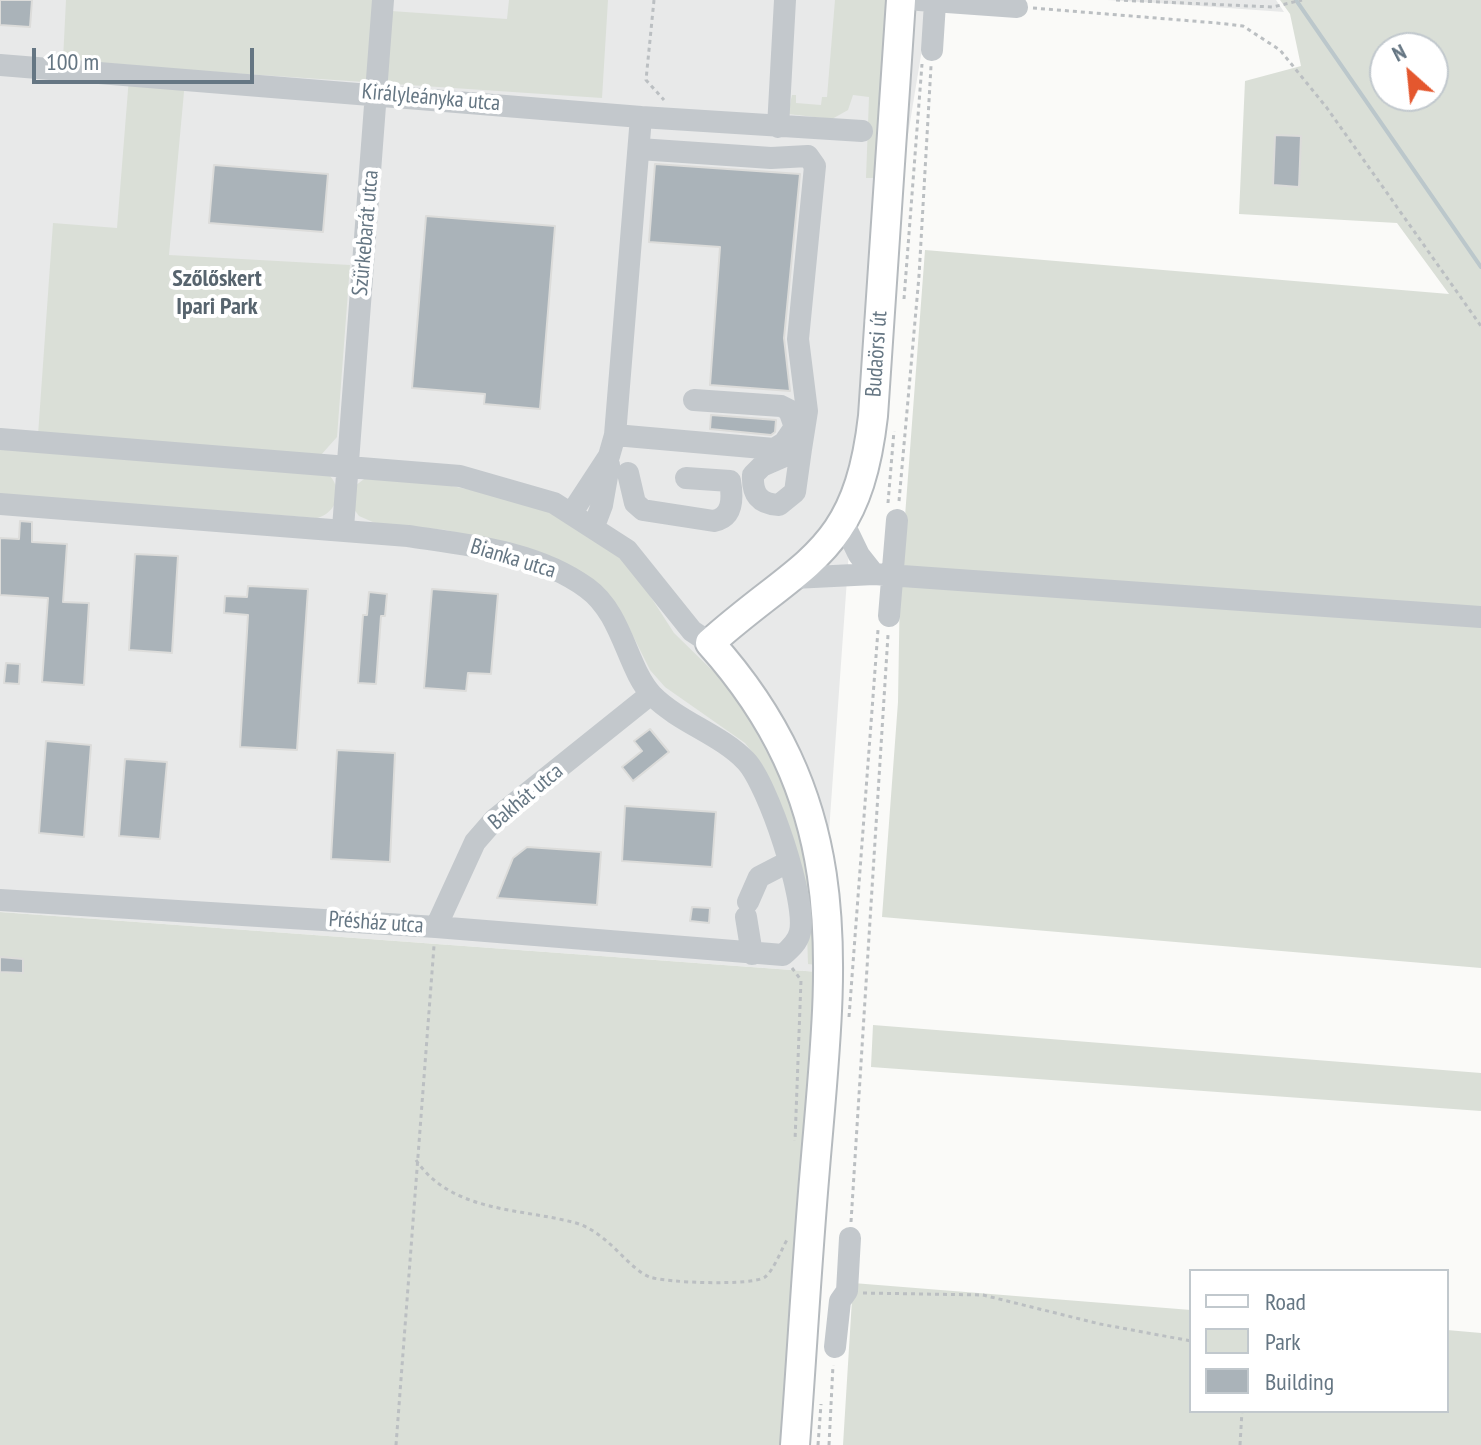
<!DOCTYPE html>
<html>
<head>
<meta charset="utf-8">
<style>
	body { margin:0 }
	#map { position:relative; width:1481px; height:1445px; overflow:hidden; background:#fafaf8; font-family:"PT Sans Narrow",sans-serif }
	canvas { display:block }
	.legend { position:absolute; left:1189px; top:1269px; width:260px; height:144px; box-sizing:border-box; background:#fff; border:2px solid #c1c8cd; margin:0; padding:10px 14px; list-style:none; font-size:24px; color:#657683 }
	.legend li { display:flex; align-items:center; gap:16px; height:40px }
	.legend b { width:40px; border:2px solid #c1c8cd }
	.north { position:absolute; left:1369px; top:32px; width:80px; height:80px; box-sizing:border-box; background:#fff; border:2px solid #c1c8cd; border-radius:50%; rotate:333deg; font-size:22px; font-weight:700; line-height:32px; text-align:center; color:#657683 }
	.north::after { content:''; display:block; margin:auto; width:28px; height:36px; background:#e4572e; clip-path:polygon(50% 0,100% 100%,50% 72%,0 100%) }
	.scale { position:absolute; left:32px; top:48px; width:222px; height:36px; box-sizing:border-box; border:4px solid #657683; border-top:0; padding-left:10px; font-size:24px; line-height:28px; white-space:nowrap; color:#657683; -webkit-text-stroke:6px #fff; paint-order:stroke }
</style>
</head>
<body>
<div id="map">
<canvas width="1481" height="1445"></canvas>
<ul class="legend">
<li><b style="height:10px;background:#fff"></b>Road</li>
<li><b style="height:22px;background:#dadfd7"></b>Park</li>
<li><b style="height:22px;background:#aab3b9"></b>Building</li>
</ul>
<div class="north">N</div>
<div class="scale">100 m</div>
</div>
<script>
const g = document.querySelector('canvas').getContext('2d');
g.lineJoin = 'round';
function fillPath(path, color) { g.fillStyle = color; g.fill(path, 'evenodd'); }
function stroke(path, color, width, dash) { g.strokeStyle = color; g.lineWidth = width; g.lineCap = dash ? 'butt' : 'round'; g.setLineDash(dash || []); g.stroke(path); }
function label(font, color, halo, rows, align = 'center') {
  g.font = font + ' "PT Sans Narrow",sans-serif'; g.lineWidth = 8; g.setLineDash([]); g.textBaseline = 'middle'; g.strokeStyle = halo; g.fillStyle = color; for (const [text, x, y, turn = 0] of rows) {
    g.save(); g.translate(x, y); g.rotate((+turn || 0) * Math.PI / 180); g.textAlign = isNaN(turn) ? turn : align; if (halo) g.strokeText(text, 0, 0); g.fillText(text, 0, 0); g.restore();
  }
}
fillPath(new Path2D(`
	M0,0H930L856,453L819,972L0,912Z
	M1107,0H1276L1284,12L1158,3Z`), '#e8e9e9');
fillPath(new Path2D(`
	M66,0H391V11L507,19L509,0H608L602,98L186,70L169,255L350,265L337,437L320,456L38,435L53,223L117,228L130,65L63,60Z
	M835,0H886L880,178H866L869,97L853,95L848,110L832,119L788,114L792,95H796V103L821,105L822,97H827Z
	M1280,0H1481V968L882,917L898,702L900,583L925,250L1449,294L1397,223L1239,214L1245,81L1301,66L1290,14ZM1385,48H1433V96H1385Z
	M0,447L330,476C344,492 336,513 317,518L0,494Z
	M368,476L442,484L500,496L554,514L601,538L634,571L674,633L720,678L743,708L791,798L819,903L816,965L808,964L806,903L763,766L745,743L665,687L650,670L630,630L521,549L446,530L375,523L359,516L353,508L355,486Z
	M0,912L819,972L789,1445H0Z
	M873,1025L1481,1073V1111L871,1067Z
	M853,1283L1191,1310V1411H1447V1330L1481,1333V1445H843Z`), '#dadfd7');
stroke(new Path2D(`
	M1296,0L1481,267`), '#bbc7cb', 4);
const building = new Path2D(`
	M0,0H32L30,27L0,25Z
	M1275,135L1301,136L1299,187L1273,185Z
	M655,164L800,174L784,338L790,391L710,385L720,247L649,242Z
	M214,165L328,174L323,232L209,223Z
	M426,216L555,226L540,409L484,404L485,394L412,388Z
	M711,415L776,420L775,432L771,435L710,429Z
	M20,521L32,522V542L67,544L63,602L89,603L84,685L42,682L48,598L0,595V538L19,539Z
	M135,554L178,556L172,653L129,650Z
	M248,586L308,589L297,750L240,747L248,615L224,613L225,596L247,597Z
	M432,589L498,594L491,674L468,673L466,691L424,688Z
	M369,592L387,594L385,616H381L376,684L358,683L363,615H367Z
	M6,663L20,664L19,684L4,683Z
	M650,729L669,752L633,781L622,767L642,751L634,741Z
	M46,741L91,745L84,837L39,833Z
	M337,750L395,753L390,862L331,859Z
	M125,759L167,762L160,839L119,836Z
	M625,806L716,812L712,867L622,861Z
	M527,847L601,852L597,905L497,898L513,858Z
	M692,907L710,908L709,923L690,921Z
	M0,957L23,959V973L0,972Z`);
fillPath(building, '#aab3b9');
stroke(building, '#dcdcda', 2);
const major = new Path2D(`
	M795,1445C802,1353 807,1260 815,1168C832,965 857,807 710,643C804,559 857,556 873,416L901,0`);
stroke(major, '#b5babe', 32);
stroke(new Path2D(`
	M654,0L646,80L664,100
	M1116,0L1273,7L1302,0
	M1033,8L1217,23L1243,26L1280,50L1327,108L1481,326
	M904,299L922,64
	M899,501L919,276L931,66
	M888,503L894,431
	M792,968L801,980L795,1141
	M849,1017L878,630
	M416,1160C452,1213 521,1208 576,1223C609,1233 628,1269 650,1277C666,1283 753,1286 765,1277C774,1270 781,1250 787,1240
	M851,1222L888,635
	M863,1293L983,1295L1100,1324L1191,1341
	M396,1445L434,946
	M818,1445L821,1404
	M829,1445L833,1365
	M1240,1445L1242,1411`), '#bbbfc2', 3, [4, 4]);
stroke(new Path2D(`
	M919,0L1017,7
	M932,50L935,3
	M0,65L641,117L862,131
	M778,127L785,0
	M639,149L771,158L808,156L815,166L798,339L807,411L801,449L762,466L753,475C752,494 759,504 779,505L795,492L801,449
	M615,435L774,449L784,443L795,427L789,410L781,406L694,400
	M0,439L460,476L554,503L627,550L692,631L710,643
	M628,473L635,503L643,510L714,521C733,517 733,498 730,481L686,478
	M0,504L408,536C469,545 536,551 587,588C623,614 627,669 652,695C680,723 720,734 746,761C768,784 807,901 800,932C798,942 790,949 783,955L436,927L0,900
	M571,514L609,456L615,435L641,117
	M844,524L859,555L874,574
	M594,526L602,505L609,465
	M343,528L383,0
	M793,578L874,574L1481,617
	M889,616L897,520
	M748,902L759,877L788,862
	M746,917L752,954
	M436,927L475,842L495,819L651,694
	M835,1347L840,1301L847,1291L850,1238`), '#c3c8cc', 22);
stroke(major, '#fff', 28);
label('22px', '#657683', '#fff', [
	["Királyleányka utca",431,98,5],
	["Szürkebarát utca",366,233,-85],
	["Budaörsi út",877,354,-86],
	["Bianka utca",513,559,17],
	["Bakhát utca",526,797,-40],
	["Présház utca",376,923,4]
]);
label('bold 24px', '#57646e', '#fff', [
	["Szőlőskert",217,279],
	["Ipari Park",217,307]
]);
</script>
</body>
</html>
